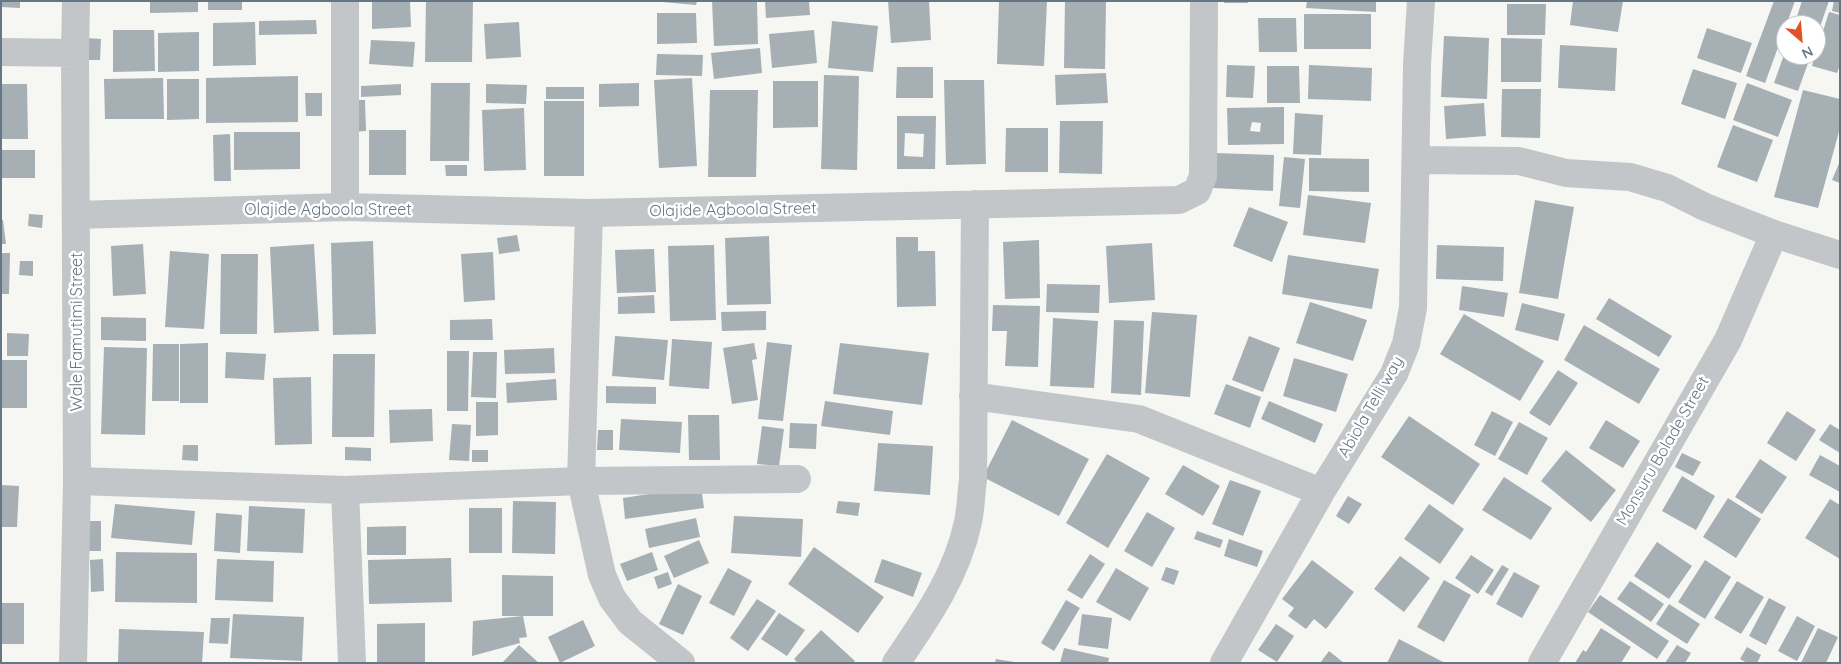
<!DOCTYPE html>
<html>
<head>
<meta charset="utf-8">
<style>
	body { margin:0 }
	#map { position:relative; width:1841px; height:664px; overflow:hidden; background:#f6f6f3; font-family:Quicksand,sans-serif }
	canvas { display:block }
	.frame { position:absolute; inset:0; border:2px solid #657684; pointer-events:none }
	.north { position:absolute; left:1776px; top:15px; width:50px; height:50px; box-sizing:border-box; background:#fff; border:1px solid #c1c8ce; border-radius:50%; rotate:153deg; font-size:14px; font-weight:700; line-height:20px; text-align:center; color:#657684 }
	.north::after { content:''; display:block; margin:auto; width:18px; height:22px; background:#e35226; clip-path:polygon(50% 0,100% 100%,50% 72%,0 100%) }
</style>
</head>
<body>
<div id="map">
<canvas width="1841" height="664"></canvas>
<div class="frame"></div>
<div class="north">N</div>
</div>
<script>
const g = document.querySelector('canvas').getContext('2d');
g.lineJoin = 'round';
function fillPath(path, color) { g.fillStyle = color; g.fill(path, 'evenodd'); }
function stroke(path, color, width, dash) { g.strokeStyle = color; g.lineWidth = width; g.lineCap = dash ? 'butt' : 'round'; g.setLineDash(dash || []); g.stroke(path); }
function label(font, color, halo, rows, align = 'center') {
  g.font = font + ' Quicksand,sans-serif'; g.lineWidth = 5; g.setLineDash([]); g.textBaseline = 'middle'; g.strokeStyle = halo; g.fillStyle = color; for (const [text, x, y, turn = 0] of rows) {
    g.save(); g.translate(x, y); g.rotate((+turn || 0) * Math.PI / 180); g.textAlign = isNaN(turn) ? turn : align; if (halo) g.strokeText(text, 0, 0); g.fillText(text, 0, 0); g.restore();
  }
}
fillPath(new Path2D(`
	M1,1H20V8L1,7Z
	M150,1H198V12L150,13Z
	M208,1H242V10H208Z
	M372,1H410L411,27L372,29Z
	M426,1H473L472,62H425Z
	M651,1H697L696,5Z
	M712,1H757L758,44L714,46Z
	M765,1H809L810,15L766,18Z
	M888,1H929L931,40L891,43Z
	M999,1H1047L1044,66L997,64Z
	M1065,1H1106L1105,69L1064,68Z
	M1224,1H1248V3H1224Z
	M1307,1H1376V12L1306,8Z
	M1573,1H1623L1618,32L1570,25Z
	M1774,1H1795L1765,83L1746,76Z
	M1802,1H1829L1816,38V25H1794Z
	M1834,1H1840V13L1832,11Z
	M1507,4H1546L1545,35H1507Z
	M1829,12L1840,15V65L1837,73L1812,66Z
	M657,13H696L697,43L657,44Z
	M1304,14H1371V49H1304Z
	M1258,18H1296L1297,52H1259Z
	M316,20L317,34L259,35V21Z
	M832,21L878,26L873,72L828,68Z
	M255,22L256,65L213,66V23Z
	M519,22L521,57L486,59L484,24Z
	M1707,28L1752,43L1741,73L1697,58Z
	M113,30H154L155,71L113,72Z
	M814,30L817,63L772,68L769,34Z
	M199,32V71L158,72V33Z
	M1444,36L1489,38L1487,99L1441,97Z
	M87,38L101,39L100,60H86Z
	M1501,38L1542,39L1541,82H1501Z
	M371,40L415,42L413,67L369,64Z
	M1560,45L1617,48L1615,91L1558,88Z
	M760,48L762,73L714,79L711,53Z
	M1786,49V55H1811L1798,91L1774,83Z
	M657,54L703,55L702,76L656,75Z
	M1227,65L1255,66L1253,98L1226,97Z
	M1309,65L1372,68L1371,101L1308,99Z
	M1267,66H1299L1300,103H1267Z
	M897,67H933V98H896Z
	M1693,69L1737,83L1725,119L1681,104Z
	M1106,73L1108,103L1056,105L1055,75Z
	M824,75L859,76L857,170L821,169Z
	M298,76V122L206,123V78Z
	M163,78L164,119H105L104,79Z
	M692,78L697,166L659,168L654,80Z
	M167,79H199V119L167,120Z
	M944,80H984L986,164L946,165Z
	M773,81H818V127L773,128Z
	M431,83H470L469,161H430Z
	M639,83V106L599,107V84Z
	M1747,83L1792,100L1778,137L1733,120Z
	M1,84H27L28,139H1Z
	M401,84V95L361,97V86Z
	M486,84L527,85L526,104L486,103Z
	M546,87H584V99H546Z
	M1502,89H1541L1540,138L1501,137Z
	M710,90H758L756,177H708Z
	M1803,90L1840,99V128L1818,208L1774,197Z
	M305,93H322V116H306Z
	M350,100H365L366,131L352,132Z
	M544,101H584V176H544Z
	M1484,103L1486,136L1446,139L1444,106Z
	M1284,107V144L1228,145L1227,108ZM1252,122L1261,123L1260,132L1250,131Z
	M524,108L526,170L484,171L482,110Z
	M1295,113L1323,115L1321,155L1293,154Z
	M897,116H936L935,169H897ZM905,133L924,134L923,157L904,156Z
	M1060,121H1103L1102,174L1059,173Z
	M1733,125L1773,140L1757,182L1717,167Z
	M1006,128H1048V172H1005Z
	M369,130H406V175H369Z
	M234,132H300V169L234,170Z
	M230,134L231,181H214L213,135Z
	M1,150H35V178H1Z
	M1214,153L1274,155L1273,191L1213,188Z
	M1284,157L1305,159L1300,208L1279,206Z
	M1309,158L1369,159V192L1309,191Z
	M1840,161V183L1832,180Z
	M445,165H467V176H446Z
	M1308,195L1371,203L1365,243L1303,235Z
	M1535,200L1574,207L1558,299L1519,293Z
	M1249,207L1288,222L1272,262L1233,246Z
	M29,214L43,215L42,228L28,226Z
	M1,220H3L6,244H1Z
	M517,235L520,251L499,254L497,238Z
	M769,236L771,304L727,305L725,238Z
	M896,237H918V251H935L936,306L897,307Z
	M1039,240L1040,298L1005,299L1003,242Z
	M373,241L376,334L333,335L331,243Z
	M1152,243L1155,300L1109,303L1106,246Z
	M143,244L146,294L113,296L111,246Z
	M314,244L319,331L274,333L270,247Z
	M714,245L716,320L670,321L668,246Z
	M1437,245L1504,247L1503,281L1436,279Z
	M654,249L656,292L617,293L615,250Z
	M170,251L209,254L204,329L165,327Z
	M493,252L495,300L464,302L461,254Z
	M1,253H10L9,294H1Z
	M221,254H258L257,334H220Z
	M1288,255L1379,269L1372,309L1282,294Z
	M20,261H33V276L19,275Z
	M1047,284L1100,285L1099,313L1046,312Z
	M1462,286L1508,293L1504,317L1459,310Z
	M654,295L655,313L618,314V297Z
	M1609,298L1672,336L1659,357L1596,319Z
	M1310,302L1367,320L1353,361L1296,343Z
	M1522,303L1565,314L1558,341L1515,330Z
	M993,305L1040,306L1038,367L1005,366L1007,331H992Z
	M766,311V330L722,331L721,312Z
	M1152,312L1197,315L1190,397L1145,393Z
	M1464,314L1544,361L1520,401L1440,354Z
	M101,317L146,318V341L101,340Z
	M1053,318L1098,321L1094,388L1050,386Z
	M492,319L493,340H450V320Z
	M1114,320L1144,321L1141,395L1111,393Z
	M1584,325L1660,369L1639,404L1564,360Z
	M7,333L29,334L28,356H7Z
	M615,336L668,340L664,380L612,376Z
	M1249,336L1280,348L1263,392L1232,380Z
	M672,339L712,342L709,389L669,386Z
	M767,342L792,345L783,421L758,419Z
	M208,343V403H180V344Z
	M754,343L757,359L752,360L758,400L732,404L723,348Z
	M840,343L929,353L922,405L833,394Z
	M153,344H179V401H152Z
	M104,347L147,348L145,435L101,434Z
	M554,348L555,373L505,374L504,350Z
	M447,351H469L468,411H447Z
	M226,352L266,354L264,380L225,378Z
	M473,352H497L496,398L471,397Z
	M333,354H375L374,437H332Z
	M1294,358L1348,374L1336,412L1283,396Z
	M1,360H27V408H1Z
	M1558,370L1578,383L1550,426L1529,413Z
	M311,377L312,444L275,445L273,378Z
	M556,379L557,400L507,403L506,383Z
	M1226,384L1261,397L1250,428L1214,414Z
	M606,386L656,387V404L606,403Z
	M825,401L893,411L890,435L821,426Z
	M1269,401L1323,424L1315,443L1261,419Z
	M476,402H498V435L476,436Z
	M432,409L433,441L390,443L389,410Z
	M1492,411L1513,422L1495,456L1474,445Z
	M1787,411L1816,430L1796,461L1767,443Z
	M688,415H719L720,460H689Z
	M1409,416L1480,464L1453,505L1381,457Z
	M621,419L682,422L680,453L619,450Z
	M1012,420L1089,459L1059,516L983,477Z
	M1606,420L1640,441L1623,468L1589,448Z
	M1519,422L1548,438L1527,475L1498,459Z
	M790,423L817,424L816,449L789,448Z
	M452,424L471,425L469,461L449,460Z
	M1830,424L1840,430V453L1819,440Z
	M762,426L784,429L779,466L757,464Z
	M598,430H613V450H597Z
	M878,443L933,446L930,495L874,491Z
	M183,445H198V461L182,460Z
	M345,447L371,448V461L345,460Z
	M472,450H488V462H472Z
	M1566,450L1616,490L1591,522L1541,481Z
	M1682,453L1701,462L1693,476L1675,467Z
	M1107,454L1150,478L1108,548L1066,523Z
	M1820,455L1840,466V492L1809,475Z
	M1760,459L1787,477L1762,514L1735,497Z
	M1183,465L1220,486L1203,516L1165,494Z
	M1682,476L1715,496L1696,530L1662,511Z
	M1504,477L1552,508L1531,540L1482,510Z
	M1230,480L1261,491L1243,536L1212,524Z
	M1,485L19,486L17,527H1Z
	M701,486L704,508L625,519L623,498Z
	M1348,496L1362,504L1349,524L1336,516Z
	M1728,498L1761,519L1736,558L1703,537Z
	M1830,499L1840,505V559L1805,538Z
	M513,501L556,502L555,554L512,553Z
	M838,501L860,503L858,516L836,513Z
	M115,504L195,511L192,545L111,538Z
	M1429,504L1464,529L1440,564L1404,539Z
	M249,506L305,509L303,553L247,551Z
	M469,508H502V553H469Z
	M1147,512L1175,528L1152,567L1124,551Z
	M216,513L242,515L240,553L214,551Z
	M734,516L803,519L801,557L731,553Z
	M696,518L700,537L649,548L645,529Z
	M88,521H101V551H89Z
	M406,526V555H367V527Z
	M1197,531L1223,540L1220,548L1194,539Z
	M1229,539L1263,551L1257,567L1224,556Z
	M699,540L709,563L674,578L664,556Z
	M1657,542L1692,566L1669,599L1634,576Z
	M814,547L884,597L858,633L788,584Z
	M116,552L197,553V603L115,602Z
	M652,552L658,570L627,581L620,564Z
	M1090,554L1105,564L1082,599L1067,590Z
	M1471,555L1494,570L1478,594L1455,578Z
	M1400,556L1430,578L1404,612L1374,589Z
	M451,558L452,602L369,604L368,560Z
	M103,559L104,591L91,592L90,560Z
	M217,559L274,561L273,602L215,600Z
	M882,559L922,573L913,597L874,582Z
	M1312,560L1354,592L1326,629L1314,619L1306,629L1288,616L1294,608L1282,599Z
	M1705,560L1731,577L1705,619L1678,602Z
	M1502,565L1509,569L1492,596L1485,592Z
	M1166,567L1179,571L1174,585L1161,580Z
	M728,568L752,581L734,616L709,603Z
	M1116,568L1149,588L1130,621L1096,602Z
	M668,572L672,584L658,589L654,577Z
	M1514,572L1540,586L1522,618L1496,604Z
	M502,575L553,576V616H502Z
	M1444,580L1471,595L1444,642L1417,627Z
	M1630,581L1664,604L1651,622L1617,599Z
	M1737,581L1764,597L1741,634L1714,618Z
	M678,584L702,596L683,635L659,624Z
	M1600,595L1669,641L1657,659L1588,612Z
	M1769,598L1786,607L1766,645L1749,636Z
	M757,599L776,611L748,651L730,638Z
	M1066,600L1080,608L1054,651L1041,643Z
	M1,603H24V644H1Z
	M1669,604L1700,624L1687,644L1656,624Z
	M779,613L805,630L787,656L761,639Z
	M233,614L304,617L302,661L230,658Z
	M1082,614L1112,618L1108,649L1078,645Z
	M523,616L527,637L519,638L520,643L472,656L473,621Z
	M1797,616L1815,626L1797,661L1778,651Z
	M211,618H230L228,644L209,643Z
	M583,620L595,646L560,663L548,637Z
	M425,623V663H377V624Z
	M1276,624L1294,636L1277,662L1258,650Z
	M1601,628L1631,647L1621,663H1575L1583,650L1586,652Z
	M1818,628L1838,637L1826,663H1801Z
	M119,629L204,632L202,663H118Z
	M821,630L855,661L853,663H798L794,659Z
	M1399,639L1445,663H1387Z
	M519,645L539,663H502Z
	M1677,645L1691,653L1685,663H1665Z
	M1747,647L1761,655L1757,663H1747L1740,659Z
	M1064,648L1109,658L1108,663H1060Z
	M1329,651L1344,663H1320Z
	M996,659L1014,662L1013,663H995Z`), '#a6afb4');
stroke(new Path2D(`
	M345,1V207
	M1,52L75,53
	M1416,160L1519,161L1566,173L1630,177L1667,188L1705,207L1774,234L1840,255
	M589,213L581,481L602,575L612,598L630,622L681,663
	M77,215L345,207L589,213L1179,200L1197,191L1203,176L1204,1
	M973,396L1139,419L1321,492
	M77,481L345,490L581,481L797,479
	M345,490L352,663
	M73,663L77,481L75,53L76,1
	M896,663C926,619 957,575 968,522C971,508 971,494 973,480L975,204
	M1224,663L1321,492L1394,374L1406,344L1413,308L1417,64L1421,1
	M1542,663L1728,340L1774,234`), '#c2c6c9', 28);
label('16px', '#657684', '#fff', [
	["Olajide Agboola Street",328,210],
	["Olajide Agboola Street",733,210,-1],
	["Wale Famutimi Street",77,332,-90],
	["Abiola Telli way",1371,407,-60],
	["Monsuru Bolade Street",1663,451,-60]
]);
</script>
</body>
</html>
